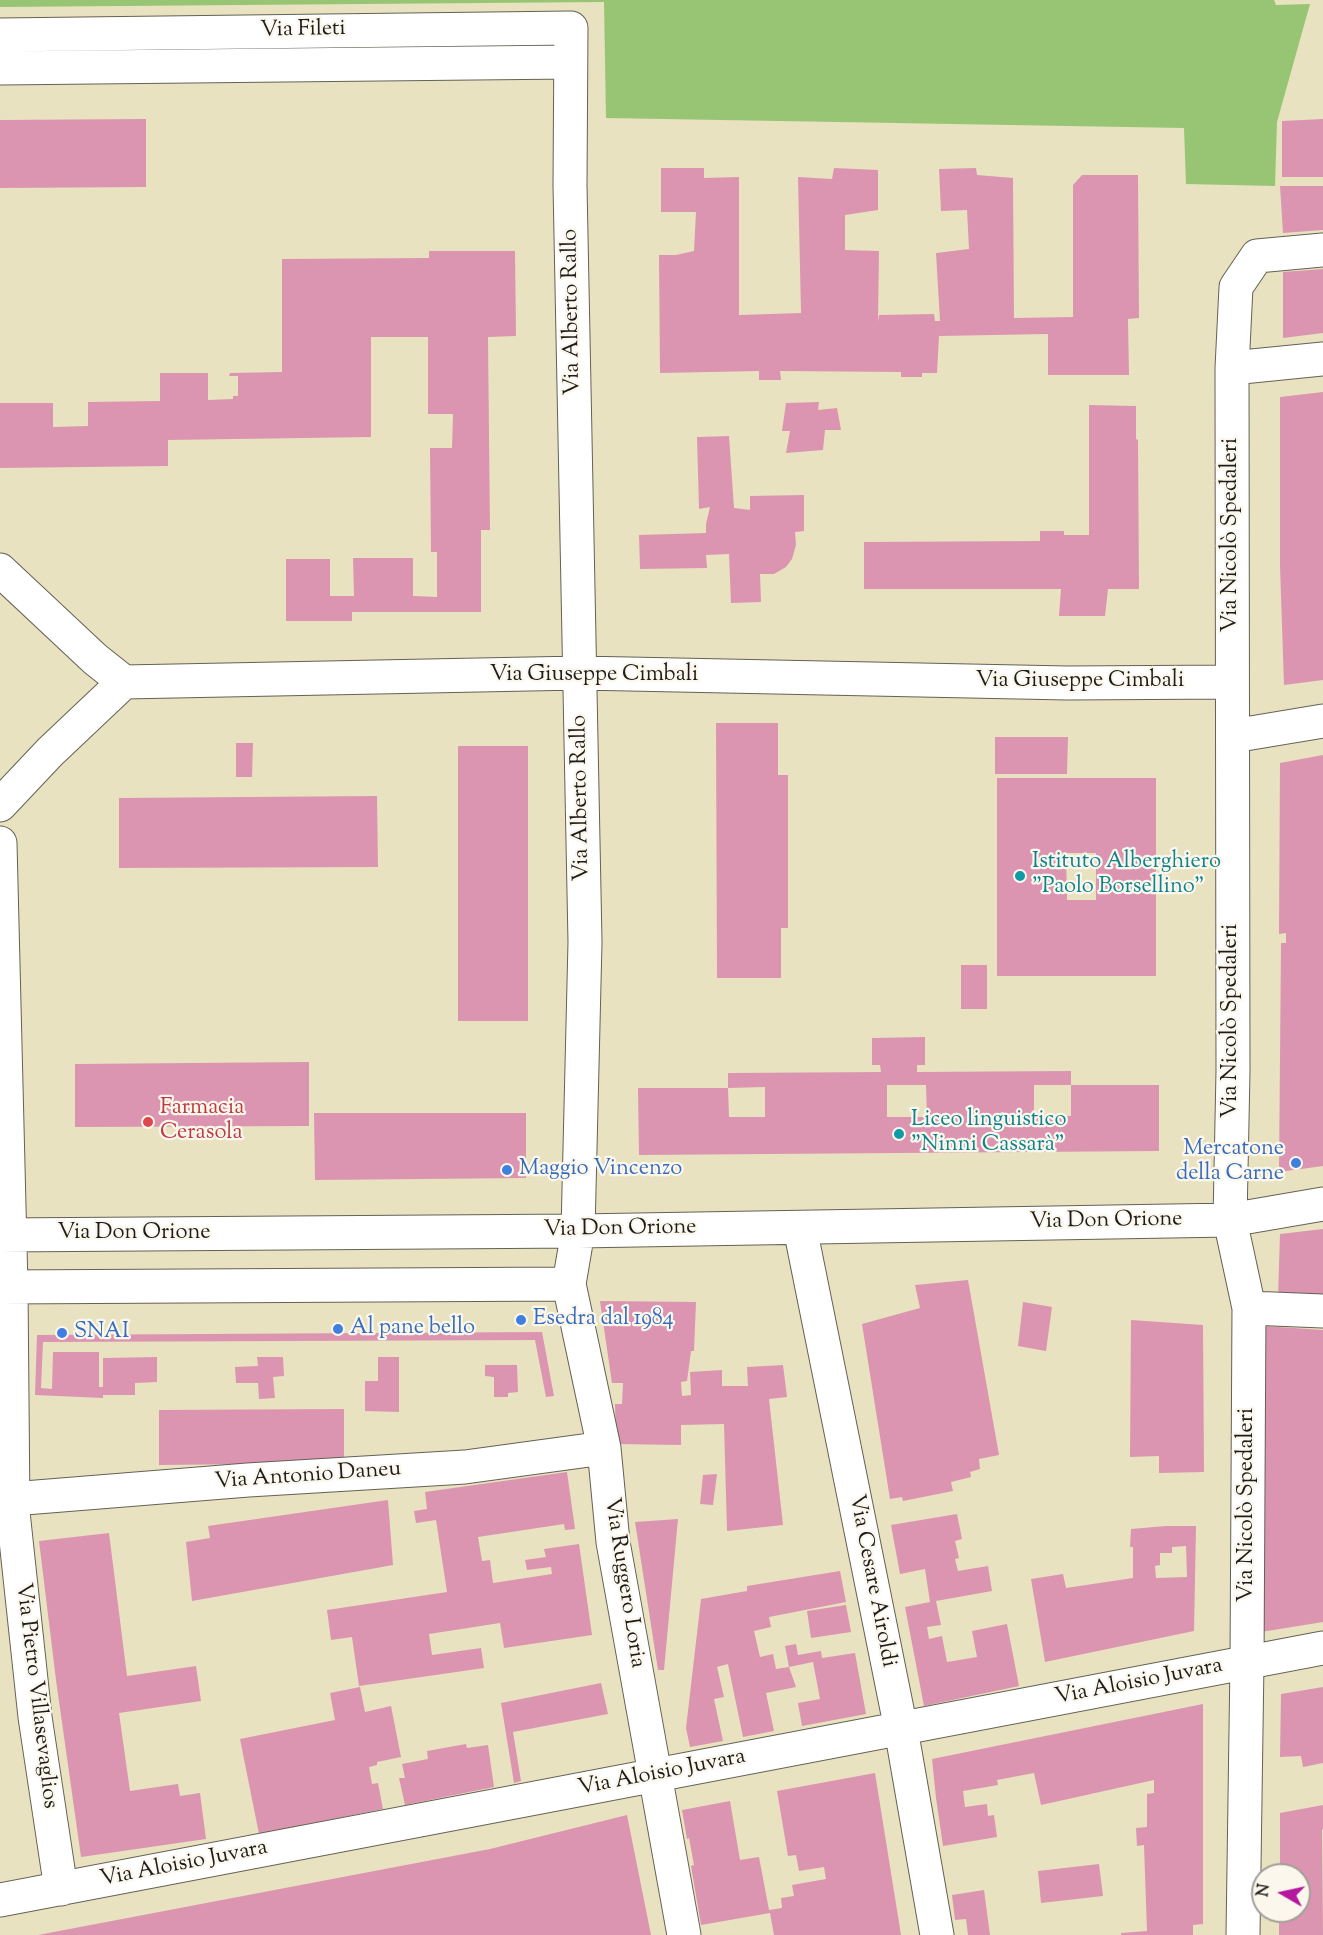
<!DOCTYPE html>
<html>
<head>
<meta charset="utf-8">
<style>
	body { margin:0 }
	#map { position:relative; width:1323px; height:1935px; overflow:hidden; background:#e9e2c0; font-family:"Sorts Mill Goudy",serif }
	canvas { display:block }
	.north { position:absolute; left:1251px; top:1863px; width:60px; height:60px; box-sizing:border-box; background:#fbf7ec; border:2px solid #a29f99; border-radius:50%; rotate:279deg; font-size:16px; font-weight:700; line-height:24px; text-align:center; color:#1c1c1c }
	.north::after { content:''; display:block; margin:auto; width:21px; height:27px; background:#b5179e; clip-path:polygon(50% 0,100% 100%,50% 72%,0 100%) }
</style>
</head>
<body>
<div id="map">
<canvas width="1323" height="1935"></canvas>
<div class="north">N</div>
</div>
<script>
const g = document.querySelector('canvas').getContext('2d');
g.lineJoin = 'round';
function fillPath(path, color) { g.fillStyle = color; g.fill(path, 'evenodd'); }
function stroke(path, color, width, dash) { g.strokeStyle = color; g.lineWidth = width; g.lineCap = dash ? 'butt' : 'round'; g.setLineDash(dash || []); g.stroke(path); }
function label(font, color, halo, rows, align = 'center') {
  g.font = font + ' "Sorts Mill Goudy",serif'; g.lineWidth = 4.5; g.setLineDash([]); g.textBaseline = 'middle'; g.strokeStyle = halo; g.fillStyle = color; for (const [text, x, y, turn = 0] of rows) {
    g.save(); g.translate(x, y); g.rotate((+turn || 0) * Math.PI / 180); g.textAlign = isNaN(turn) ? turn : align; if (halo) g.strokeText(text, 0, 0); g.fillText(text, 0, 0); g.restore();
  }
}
fillPath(new Path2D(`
	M0,0H1274L1276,5L1310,4L1277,122L1275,186L1186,184L1184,128L606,118L604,2L0,7Z`), '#97c573');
fillPath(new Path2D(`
	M146,119V187L0,188V120Z
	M1323,119V177H1282V121Z
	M661,168H704V178L739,177V315L801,313L798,177L832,179L834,168L878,170V210L845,215V250L879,251L878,322L879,315L934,314L935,321H940L936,253L969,249L967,210L941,211L939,169L976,168L977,175L1013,178L1014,318L1073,317V185L1082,175H1138L1139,318L1128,319L1129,375H1048V334L939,336L937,373H922V377H901V372L780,371L781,380H759V371L660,373L659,255H676L694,251L696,212H661Z
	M1280,186H1323V230L1283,233Z
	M429,251H515L516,336L488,337L490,530H481V612H352V621H286V559H330V596H354L353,558H413V596L437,597V552H431L430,448H452L453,414H428V337H371V437L168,440V466L0,468V403H53V427L88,426V402L160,401V373H208V400L233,399V396H238V376H229L230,373L282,372V259L429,258Z
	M1323,269V333L1283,338V272Z
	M1323,392V680L1284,685L1280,566V397Z
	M819,402L818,410L837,408L841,430H825L823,450L786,453L790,431H782L786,403Z
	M1089,405L1136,406V439L1138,440L1139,589H1108L1105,616H1059L1061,589H864V542L1040,541V531H1064V535H1089Z
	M729,436L734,508L750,510V496L804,495V531L795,532L796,545L792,559L786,567L774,574H760L761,602L731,603L729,554L706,555L707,568L640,569L639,535L706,533V524L710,507L699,509L697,437Z
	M716,723H778V775H788V928H781V978H717Z
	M995,737H1068L1067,774H995Z
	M236,743H253L252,777H236Z
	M458,746H528V1021H458Z
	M1323,755V1166L1279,1172L1281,943H1286V933L1279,934L1280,763Z
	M997,778H1156V976H997ZM1066,853H1096V900H1067Z
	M377,796L378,867L119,868V798Z
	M961,965H987V1009H961Z
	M925,1037V1065H917V1072L1071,1071V1085H1159V1151L639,1155L638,1088H728L729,1117H765V1087L728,1088V1073L881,1072L880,1065H872V1038ZM887,1085H926L927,1117H887ZM1034,1085H1071V1116H1034Z
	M309,1062V1126L75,1127V1064Z
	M314,1113H526V1178L315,1180Z
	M1323,1229V1300L1278,1298L1280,1234Z
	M968,1280L999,1455L979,1459L980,1469L970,1472L971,1477L951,1482L953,1491L903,1501L902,1497L890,1499L862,1324L920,1308L915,1285Z
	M600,1301L696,1302L694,1351H691L687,1381L681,1382L682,1396L691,1395L690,1372L722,1370V1386H748L747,1367L783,1365L787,1397L769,1399L783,1525L727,1531L724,1424L681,1425V1445L616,1444L615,1404H622L623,1383H612Z
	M1023,1302L1052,1307L1046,1351L1018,1346Z
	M1131,1320L1203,1325L1204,1472L1159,1473V1456L1130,1457Z
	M1264,1326L1323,1330V1622L1261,1632Z
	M542,1332L554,1396L546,1397L535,1340L43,1342L41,1388L52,1389L53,1352H99V1387H103V1358L157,1357V1382L135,1383V1395H103V1398L35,1395L37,1335Z
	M257,1357H283L284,1376L273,1377L275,1398L259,1399L258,1383H236L235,1367L258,1366Z
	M378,1357H399V1412L365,1411V1381H378Z
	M485,1365H517L518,1392L508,1393V1397H494V1377L485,1376Z
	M344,1409V1463L159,1465V1410Z
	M567,1472L575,1529L565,1530L564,1524L478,1537L482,1561L490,1560L493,1583L552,1574L551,1567L527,1570L525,1560L546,1557L544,1549L579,1544L592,1635L504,1648L500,1623L429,1634L432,1655L481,1648L484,1668L359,1686L352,1637L331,1640L327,1610L447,1592L436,1520L416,1523L414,1511L427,1509L425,1492Z
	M717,1474L713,1505L700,1504L703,1475Z
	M388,1500L393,1565L192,1601L186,1542L210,1538L208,1526Z
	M957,1514L962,1539L955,1541L959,1558L955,1559L958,1571L988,1566L992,1591L936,1601L941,1625L927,1627L929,1639L942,1636L947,1662L977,1657L972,1631L1007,1624L1019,1686L924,1706L905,1607L930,1602L925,1569L900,1574L891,1525Z
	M678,1519L664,1670H658L635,1522Z
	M1166,1526H1196L1194,1631L1045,1662L1031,1579L1063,1574L1066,1588L1133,1578V1547H1130L1131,1529ZM1186,1546L1187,1577L1156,1578L1155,1566L1160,1565V1553H1172V1547Z
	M109,1533L127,1676L196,1666L201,1701L119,1713L130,1791L178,1784L180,1796L200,1793L206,1839L81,1857L56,1680L39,1541Z
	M840,1571L846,1602L769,1617L771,1627L754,1631L760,1657L773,1654L776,1669L789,1667L796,1687L766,1693L774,1731L743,1737L728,1664L717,1667L724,1697L714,1699L723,1741L690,1747L686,1728L701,1599L747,1591V1586Z
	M846,1605L851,1632L811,1638L807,1611Z
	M796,1644L798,1655L821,1651L822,1658L855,1653L866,1714L802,1726L798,1703L820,1699L813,1662L789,1667L785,1646Z
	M601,1683L608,1714L513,1732L521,1781L514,1783L501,1703Z
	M360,1687L365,1712L391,1706L401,1757L377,1762V1765L369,1767L372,1784L378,1783L383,1809L259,1834L240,1739L335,1720L330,1693Z
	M1323,1687V1763L1303,1767L1301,1756L1280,1757L1281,1694Z
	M1203,1704V1924L1193,1925V1935H1121V1933L1147,1931L1144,1845L1137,1846L1136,1828L1147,1827V1794L1154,1793V1780L1041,1805L1034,1773L997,1780L998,1785L963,1791L965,1807L987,1804L988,1816L994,1815L997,1837L943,1846L936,1798L932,1759Z
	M466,1744L467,1748L488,1745L494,1787L405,1805L399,1778H405L402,1764L428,1759L427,1751Z
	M875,1773L901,1935H774L770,1913L701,1925L691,1866L694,1865L689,1838L687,1839L682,1810L730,1801L740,1860L759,1857L769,1910L782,1908L781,1898L794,1896L792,1885L826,1879L824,1867L799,1871L796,1855L788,1856L777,1791Z
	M1323,1805V1829L1322,1830L1323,1935H1279V1911H1299V1875H1280V1813Z
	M627,1815L651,1935H38L490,1849Z
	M1099,1864L1103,1896L1041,1903L1038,1871Z
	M984,1890L990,1935H968L966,1919L955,1920L952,1895Z`), '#db95b0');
const minor = new Path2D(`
	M0,35L571,28L570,185L585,942L578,1231L569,1284L604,1448L613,1542L684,1935
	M0,68L570,62
	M1232,368L1323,359
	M0,570L95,659L124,682L580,673L1067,683L1232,682
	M1233,736L1323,721
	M0,805L50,752L124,682
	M0,843L11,1287L13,1512L35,1717L61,1889
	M800,1228L901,1729L937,1935
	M0,1235L578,1231L1230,1220L1323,1204
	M0,1287L569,1284
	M1249,1308L1323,1311
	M12,1499L248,1480L465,1467L604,1448
	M0,1900L1323,1648
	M1243,1935L1247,1662L1249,1308L1230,1220L1233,1071L1232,368L1236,287L1257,256L1323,250`);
stroke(minor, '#646155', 35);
stroke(minor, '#fff', 33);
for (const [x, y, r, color] of [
	[1020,876,6,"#0f9aa8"],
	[148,1122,6,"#e0444e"],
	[899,1134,6,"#0f9aa8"],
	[1296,1163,6,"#3f7fe0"],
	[507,1170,6,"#3f7fe0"],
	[521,1320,6,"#3f7fe0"],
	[338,1329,6,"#3f7fe0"],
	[62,1333,6,"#3f7fe0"]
]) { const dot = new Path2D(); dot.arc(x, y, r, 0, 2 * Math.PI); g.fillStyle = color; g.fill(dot); stroke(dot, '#fbf7ec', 2); }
label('22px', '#1c1c1c', '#fbf7ec', [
	["Via Fileti",303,31,-1],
	["Via Alberto Rallo",573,312,-91],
	["Via Nicolò Spedaleri",1232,535,-90],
	["Via Giuseppe Cimbali",594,676],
	["Via Giuseppe Cimbali",1080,682],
	["Via Alberto Rallo",582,798,-91],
	["Via Nicolò Spedaleri",1232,1021,-90],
	["Via Don Orione",1106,1222,-1],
	["Via Don Orione",620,1230,-1],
	["Via Don Orione",134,1234],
	["Via Antonio Daneu",308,1477,-4],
	["Via Nicolò Spedaleri",1248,1505,-90],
	["Via Cesare Airoldi",871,1581,79],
	["Via Ruggero Loria",623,1583,81],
	["Via Aloisio Juvara",1139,1683,-11],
	["Via Pietro Villasevaglios",35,1696,83],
	["Via Aloisio Juvara",662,1774,-11],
	["Via Aloisio Juvara",184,1865,-11]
]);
label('22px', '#0d838f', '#fbf7ec', [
	["Istituto Alberghiero",1032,863],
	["\"Paolo Borsellino\"",1032,888],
	["Liceo linguistico",911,1121],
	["\"Ninni Cassarà\"",911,1146]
], 'left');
label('22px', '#be3a42', '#fbf7ec', [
	["Farmacia",160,1109],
	["Cerasola",160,1134]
], 'left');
label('22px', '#366cbe', '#fbf7ec', [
	["Mercatone",1284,1150,"right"],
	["della Carne",1284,1175,"right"],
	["Maggio Vincenzo",519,1170],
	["Esedra dal 1984",533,1320],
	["Al pane bello",350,1329],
	["SNAI",74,1333]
], 'left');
</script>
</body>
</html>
